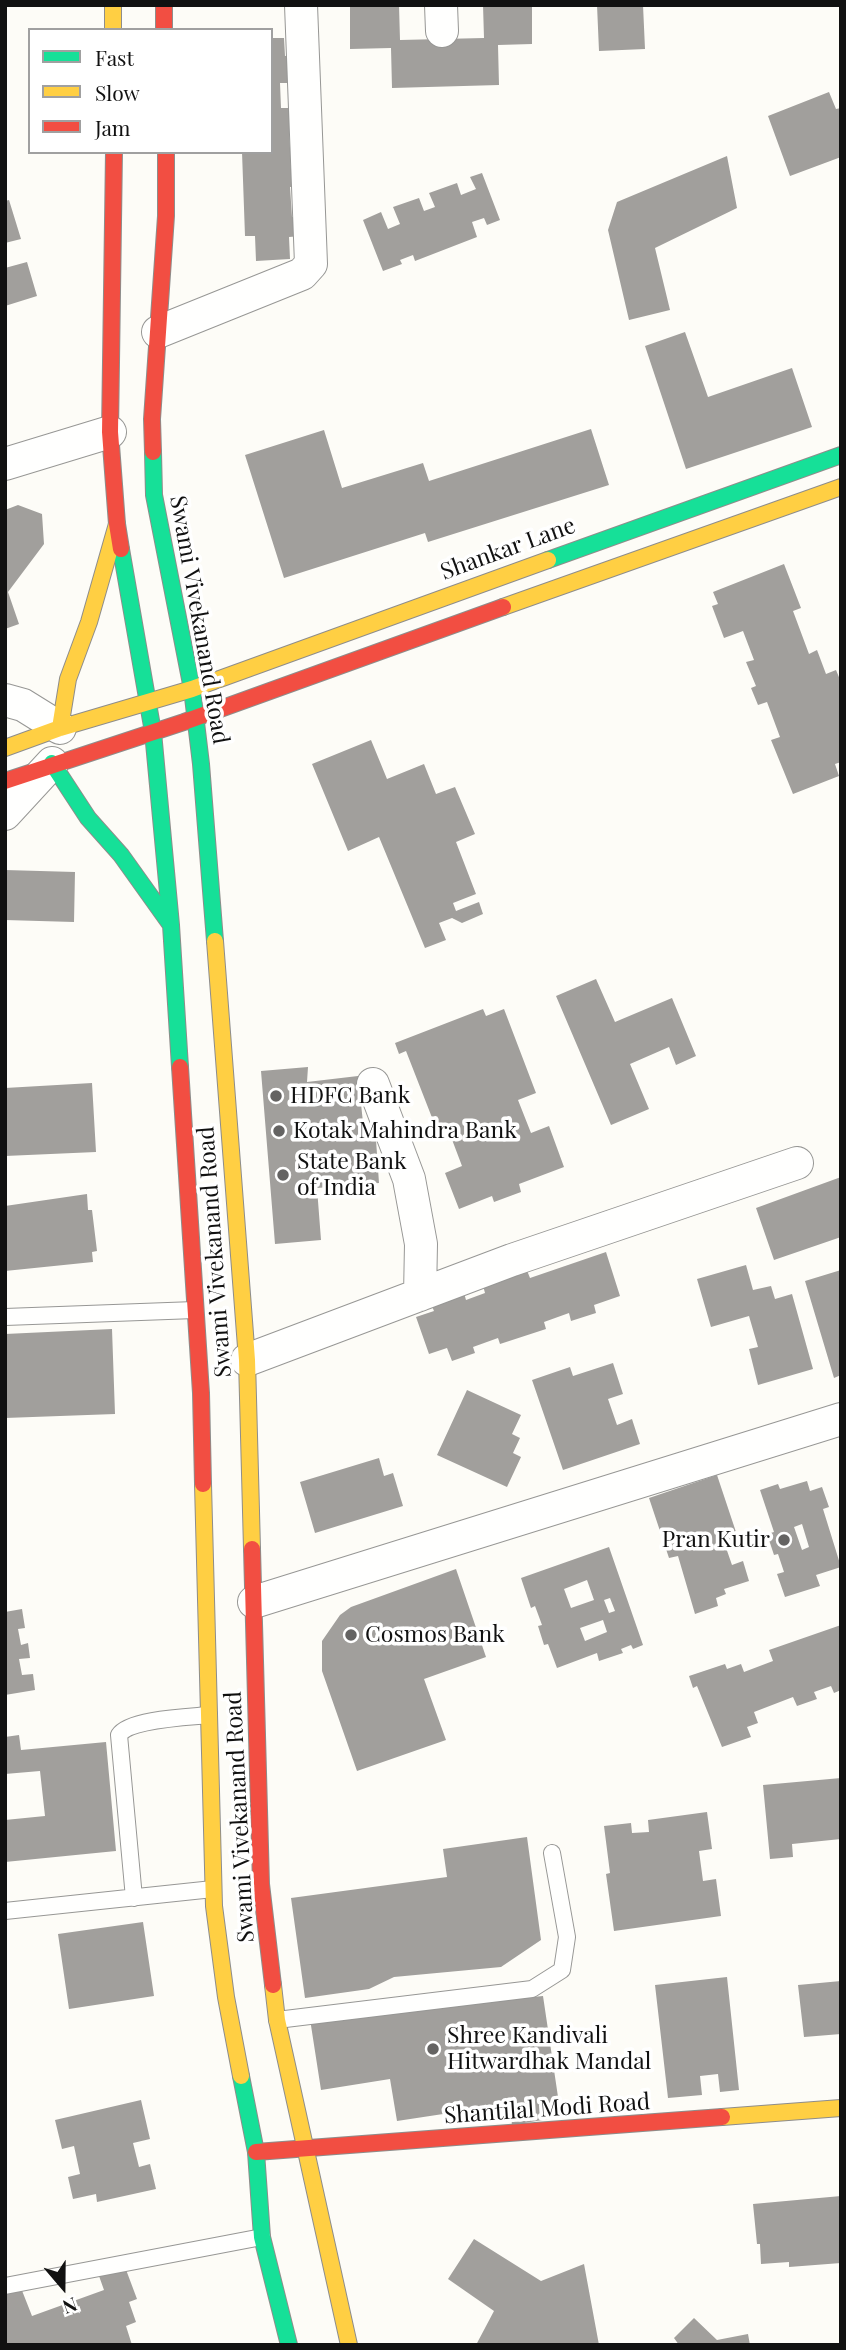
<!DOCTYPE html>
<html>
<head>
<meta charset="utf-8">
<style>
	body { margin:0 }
	#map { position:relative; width:846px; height:2350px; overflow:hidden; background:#fdfcf7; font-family:"Playfair Display",serif }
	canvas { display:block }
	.frame { position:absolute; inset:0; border:7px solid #111; pointer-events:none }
	.legend { position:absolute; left:28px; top:28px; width:245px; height:126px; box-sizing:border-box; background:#fff; border:2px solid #a0a0a0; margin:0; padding:9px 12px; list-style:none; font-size:21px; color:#111 }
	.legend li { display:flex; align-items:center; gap:14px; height:35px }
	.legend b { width:35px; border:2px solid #a0a0a0 }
	.north { position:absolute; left:28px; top:2252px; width:70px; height:70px; -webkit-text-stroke:5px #fff; paint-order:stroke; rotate:160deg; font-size:19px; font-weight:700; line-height:28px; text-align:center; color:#111 }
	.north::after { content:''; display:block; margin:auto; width:24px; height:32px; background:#111; clip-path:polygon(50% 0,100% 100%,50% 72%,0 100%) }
</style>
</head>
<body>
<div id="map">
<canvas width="846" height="2350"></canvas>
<div class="frame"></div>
<ul class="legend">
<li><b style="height:9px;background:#16e098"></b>Fast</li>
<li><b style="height:9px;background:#ffcf43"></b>Slow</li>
<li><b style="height:9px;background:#f24e42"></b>Jam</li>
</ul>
<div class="north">N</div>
</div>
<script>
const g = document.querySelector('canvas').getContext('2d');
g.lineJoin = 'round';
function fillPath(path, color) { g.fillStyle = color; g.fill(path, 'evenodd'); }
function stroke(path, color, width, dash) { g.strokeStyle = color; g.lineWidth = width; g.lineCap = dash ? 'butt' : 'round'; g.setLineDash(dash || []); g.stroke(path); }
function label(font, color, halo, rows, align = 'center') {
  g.font = font + ' "Playfair Display",serif'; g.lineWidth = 7; g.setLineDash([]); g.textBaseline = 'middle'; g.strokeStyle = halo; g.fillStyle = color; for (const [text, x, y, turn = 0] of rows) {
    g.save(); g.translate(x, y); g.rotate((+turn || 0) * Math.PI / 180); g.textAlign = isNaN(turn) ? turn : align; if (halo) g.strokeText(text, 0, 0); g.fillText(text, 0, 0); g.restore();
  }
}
fillPath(new Path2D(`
	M350,5H399L400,40L484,38L483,5H532V44L498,45L499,85L392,88L391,48L350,49Z
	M597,5H643L645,49L599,51Z
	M271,38H284L285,56L293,55L295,83H280L281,108H296V127H289L291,170L303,169V186L290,187L292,217H301L302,236L289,237L290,259L256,261L255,236H245L242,152H271Z
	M829,92L836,109L841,108V157L790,176L768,116Z
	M727,156L737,208L655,248L670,310L629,320L608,230L617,202Z
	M482,173L500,220L487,225L484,218L472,222L477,237L415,261L413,255L400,260L402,264L383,271L363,220L381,212L388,229L400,224L393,207L419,198L424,211L435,207L429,193L457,183L461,195L476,189L470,177Z
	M9,200L21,239L5,243V201Z
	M27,262L37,296L5,306V268Z
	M685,332L708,397L792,368L812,427L686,469L645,346Z
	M591,429L609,485L428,542L425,533L284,578L245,455L324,430L342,488L423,463L429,481Z
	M18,505L42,514L44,544L8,592L19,624L5,629V510Z
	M784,564L801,608L793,611L809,654L817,650L826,674L836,670L841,682V762L835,764L839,776L793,794L771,740L780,737L767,702L758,705L751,688L756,686L746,662L754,660L743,631L724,638L712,606L718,604L713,592Z
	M371,740L387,779L424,764L436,794L455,787L475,834L456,842L476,894L453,903L456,911L479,902L483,914L462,923L452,918L439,923L446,940L425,948L379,837L348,851L312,764Z
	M5,870L75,872L74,922L5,920Z
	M596,979L615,1022L672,998L696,1056L676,1065L669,1047L630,1064L649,1109L611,1125L556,996Z
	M483,1009L486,1016L504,1009L536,1093L518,1100L531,1133L549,1126L564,1167L519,1184L521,1192L494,1202L492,1196L459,1209L445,1173L462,1166L448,1129L438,1133L406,1051L399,1054L395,1043Z
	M308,1067L307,1082L358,1076L365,1141L376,1140L379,1183L317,1188L321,1240L275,1244L261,1071Z
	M92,1083L96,1152L5,1156V1088Z
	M841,1177V1237L774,1260L756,1208Z
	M87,1194L88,1210H92L97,1251L92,1252L93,1262L5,1271V1206Z
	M606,1252L620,1296L594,1305L596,1313L571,1321L569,1313L544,1322L546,1329L500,1344L498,1338L473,1347L475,1353L452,1361L447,1348L429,1354L416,1317L434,1311L431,1304L464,1293L466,1300L485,1293L482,1282L526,1268L530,1278Z
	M746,1265L753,1290L771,1286L775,1299L792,1294L813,1369L758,1385L749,1349L758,1347L749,1316L711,1327L697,1279Z
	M841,1270V1375L834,1378L805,1281Z
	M112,1329L115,1414L5,1418V1334Z
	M613,1363L623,1394L608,1399L617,1425L632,1419L640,1444L563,1470L532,1380L570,1367L573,1376Z
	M467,1390L521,1415L512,1434L520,1438L513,1453L521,1457L507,1487L437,1455Z
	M379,1458L384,1476L393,1473L403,1506L315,1533L300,1482Z
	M717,1475L738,1538L724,1542L732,1565L743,1561L749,1581L724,1589L726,1594L716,1598L718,1606L695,1614L678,1556L669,1558L649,1498Z
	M807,1481L810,1491L822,1487L829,1507L823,1509L841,1567L816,1575L820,1586L785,1597L777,1574L784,1572L778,1554L774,1555L767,1534L774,1532L760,1490L778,1484L780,1489ZM802,1524L809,1547L802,1550L794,1527Z
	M609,1547L643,1645L633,1649L631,1645L621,1649L623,1653L599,1661L597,1653L557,1668L548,1644L544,1645L538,1626L542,1625L535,1606L531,1608L521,1578ZM587,1580L594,1600L571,1608L564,1589ZM610,1598L615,1611L609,1613L604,1600ZM603,1620L607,1632L585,1641L580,1628Z
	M456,1569L486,1657L424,1679L446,1740L357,1771L322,1671V1641L340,1615L351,1607Z
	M22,1609L25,1628L18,1629L21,1645L28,1643L30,1658L19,1659L22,1675L33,1674L35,1690L5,1695V1612Z
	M841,1625V1690L834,1693L831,1686L814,1692L817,1699L797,1706L793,1697L754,1712L758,1723L747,1727L751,1737L722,1747L697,1686L693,1688L689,1676L725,1664L727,1669L741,1664L744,1672L773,1661L769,1650Z
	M19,1735L21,1750L106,1742L116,1851L5,1862V1820L45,1816L40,1771L5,1774V1737Z
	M841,1778V1839L792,1844L793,1857L770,1859L763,1785Z
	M707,1812L712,1849L699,1851L703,1881L716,1879L721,1916L614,1931L606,1874L610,1873L604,1826L631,1823L632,1833L649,1832L648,1820Z
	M527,1837L541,1940L501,1967L394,1977L369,1989L305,1998L291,1898L447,1877L443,1849Z
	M143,1922L154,1996L69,2009L58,1934Z
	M727,1977L739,2090L720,2092L718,2074L700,2076L702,2095L668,2098L655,1985Z
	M841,1981V2034L804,2037L798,1985Z
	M543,1996L561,2117L512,2125L509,2104L397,2121L390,2079L321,2090L310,2019Z
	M141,2100L150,2139L133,2143L139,2167L150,2164L156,2189L97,2202L96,2194L73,2199L68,2177L80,2174L74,2146L62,2149L55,2120Z
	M841,2196V2263L789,2267V2262L761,2264L760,2244H757L753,2204Z
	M474,2239L541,2281L584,2264L599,2345H476L494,2311L448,2279Z
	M125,2267L137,2299L129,2302L136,2322L126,2326L132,2345H5V2293L21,2288L32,2316L104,2290L99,2276Z
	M694,2318L717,2340L748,2334L750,2345H679L674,2338Z`), '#a19f9c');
const lane = new Path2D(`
	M5,1317L195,1310
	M134,1898L119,1735C129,1719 189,1717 209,1715
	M5,1911L213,1889
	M277,2020L532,1989L562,1970L567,1937L552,1853
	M5,2286L262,2237`);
const street = new Path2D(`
	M441,5L442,31
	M158,332L302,274L311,264L301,5
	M5,464L110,432
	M5,700L23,705L60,728
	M5,814L52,763
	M373,1084L409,1179L421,1244L420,1295
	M247,1360L512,1260L797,1163
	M254,1602L841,1419`);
const fast = new Path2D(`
	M153,452L154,495L192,689L201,764L215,941
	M121,549L153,732L171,925L180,1067
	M548,560L841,455
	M52,763L88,818L121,855L171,925
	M241,2076L256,2152L262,2237L289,2345`);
const slow = new Path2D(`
	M113,5V30
	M503,607L841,487
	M60,728L68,679L89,622L117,524
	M5,748L60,728L192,689L548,560
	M215,941L247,1360L252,1549
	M203,1484L214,1906L226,1997L241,2076
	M273,1985L277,2020L349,2345
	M722,2117L841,2108`);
const jam = new Path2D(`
	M164,5V30
	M114,152L110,432L117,524L121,549
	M153,452L152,419L166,216V152
	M5,781L184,722L503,607
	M180,1067L201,1393L203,1484
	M252,1549L261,1884L273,1985
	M256,2152L722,2117`);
stroke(lane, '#979795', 18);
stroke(street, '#979795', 34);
stroke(fast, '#8e8d8b', 18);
stroke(slow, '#8e8d8b', 18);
stroke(jam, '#8e8d8b', 18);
stroke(lane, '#fffffe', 16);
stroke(street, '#fffffe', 32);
stroke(fast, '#16e098', 16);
stroke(slow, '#ffcf43', 16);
stroke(jam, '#f24e42', 16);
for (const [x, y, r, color] of [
	[276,1096,7,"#646362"],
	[279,1131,7,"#646362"],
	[283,1175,7,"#646362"],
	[784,1540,7,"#646362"],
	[351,1635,7,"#646362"],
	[433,2049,7,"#646362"]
]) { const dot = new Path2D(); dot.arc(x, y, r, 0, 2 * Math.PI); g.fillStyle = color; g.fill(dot); stroke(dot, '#fff', 2.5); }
label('23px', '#111', '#fff', [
	["Shankar Lane",508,549,-20],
	["Swami Vivekanand Road",199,620,80],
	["Swami Vivekanand Road",215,1252,-94],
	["Swami Vivekanand Road",240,1817,-93],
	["Shantilal Modi Road",547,2109,-4]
]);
label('23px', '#111', '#fff', [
	["HDFC Bank",290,1096],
	["Kotak Mahindra Bank",293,1131],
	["State Bank",297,1162],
	["of India",297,1188],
	["Pran Kutir",770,1540,"right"],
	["Cosmos Bank",365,1635],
	["Shree Kandivali",447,2036],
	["Hitwardhak Mandal",447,2062]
], 'left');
</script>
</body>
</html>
